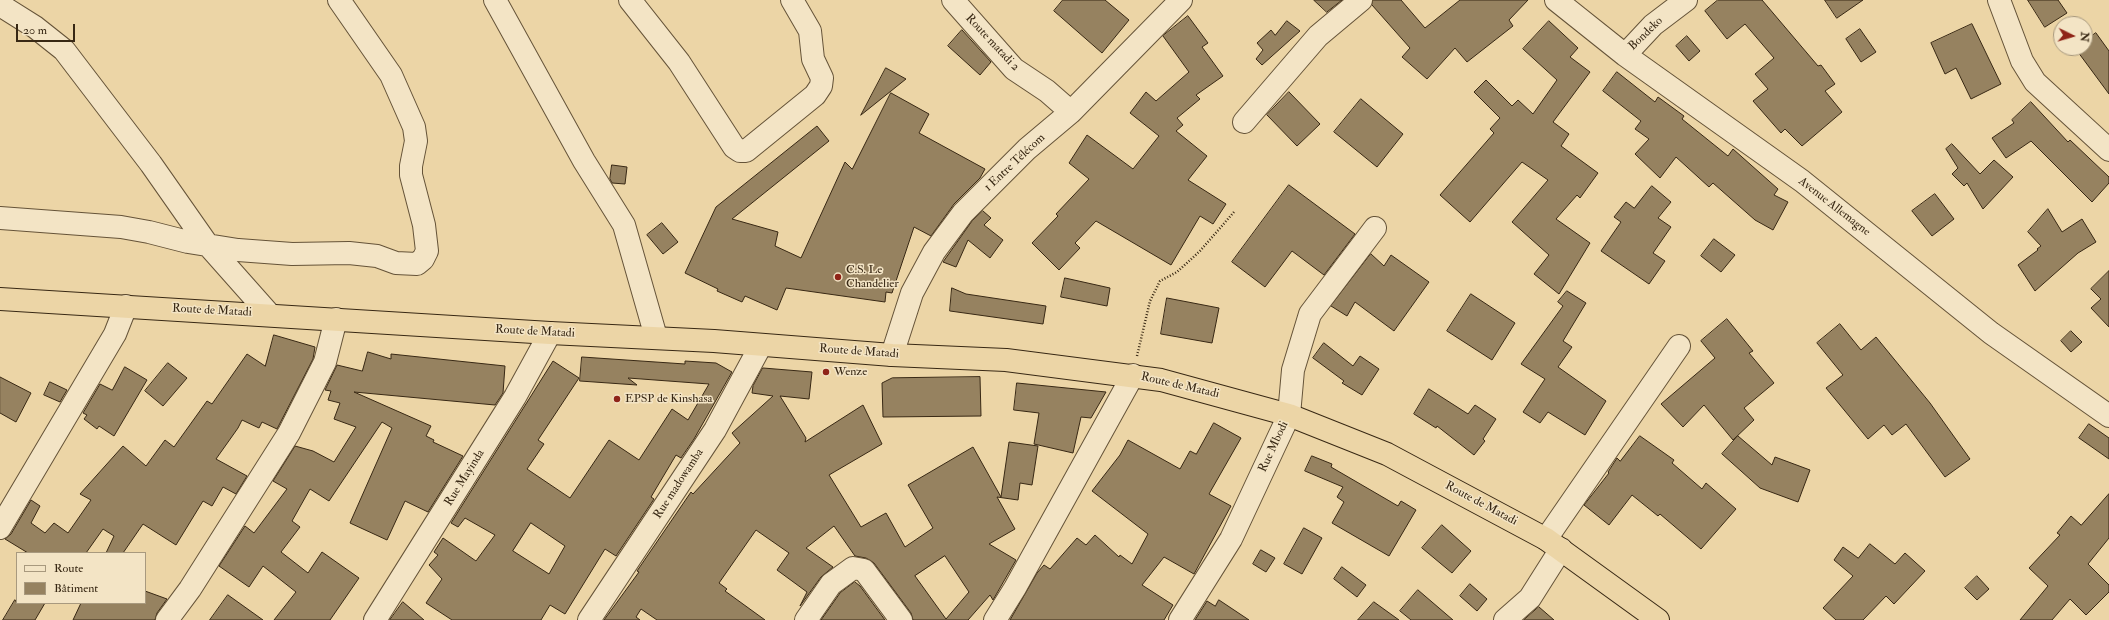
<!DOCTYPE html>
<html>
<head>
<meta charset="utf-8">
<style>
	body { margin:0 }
	#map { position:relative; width:2109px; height:620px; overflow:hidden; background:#ecd5a6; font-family:"IM FELL Double Pica",serif }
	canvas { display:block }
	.legend { position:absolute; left:16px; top:552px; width:130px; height:52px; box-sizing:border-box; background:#f3e4c5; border:1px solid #a8997e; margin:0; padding:5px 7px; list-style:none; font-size:12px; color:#382814 }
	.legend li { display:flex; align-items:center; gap:8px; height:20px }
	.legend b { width:20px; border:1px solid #a8997e }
	.north { position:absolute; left:2053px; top:16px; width:40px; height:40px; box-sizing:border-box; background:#f3e4c5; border:1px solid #a8997e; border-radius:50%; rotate:95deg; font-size:11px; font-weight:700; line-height:16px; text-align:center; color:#382814 }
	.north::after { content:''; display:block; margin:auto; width:14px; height:18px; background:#8f2418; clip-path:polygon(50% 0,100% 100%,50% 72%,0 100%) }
	.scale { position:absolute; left:16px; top:24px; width:59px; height:18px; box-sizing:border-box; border:2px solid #382814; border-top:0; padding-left:5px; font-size:12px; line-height:14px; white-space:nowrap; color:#382814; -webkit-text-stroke:3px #f3e4c5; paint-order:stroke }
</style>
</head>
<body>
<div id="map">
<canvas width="2109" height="620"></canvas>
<ul class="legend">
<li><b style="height:5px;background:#f3e4c5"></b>Route</li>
<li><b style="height:11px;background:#968260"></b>Bâtiment</li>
</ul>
<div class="north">N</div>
<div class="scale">20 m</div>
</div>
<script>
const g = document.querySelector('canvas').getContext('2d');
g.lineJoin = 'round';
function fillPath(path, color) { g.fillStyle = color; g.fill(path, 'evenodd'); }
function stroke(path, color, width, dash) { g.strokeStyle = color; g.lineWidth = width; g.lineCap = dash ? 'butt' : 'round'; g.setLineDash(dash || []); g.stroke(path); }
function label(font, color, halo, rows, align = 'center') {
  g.font = font + ' "IM FELL Double Pica",serif'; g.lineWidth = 3; g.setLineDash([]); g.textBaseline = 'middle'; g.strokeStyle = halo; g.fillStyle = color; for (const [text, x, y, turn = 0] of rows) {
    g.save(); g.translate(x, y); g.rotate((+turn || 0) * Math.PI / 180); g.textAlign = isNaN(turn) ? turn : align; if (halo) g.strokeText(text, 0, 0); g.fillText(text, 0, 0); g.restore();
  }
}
const building = new Path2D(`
	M1063,0H1105L1129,20L1102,53L1054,11Z
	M1314,0H1342L1327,12Z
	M1373,0H1401L1425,28L1460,0H1528L1509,20L1513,26L1467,62L1455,48L1427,79L1402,57L1410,48L1372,5Z
	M1718,0H1762L1818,66L1821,65L1835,84L1825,91L1842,112L1802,146L1785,129L1781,133L1753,101L1768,89L1755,74L1774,58L1745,24L1727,39L1705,11Z
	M1825,0H1863L1837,18Z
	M2028,0H2058L2067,13L2045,27Z
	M1188,16L1208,43L1202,47L1223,76L1196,95L1200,99L1177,118L1183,125L1176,131L1207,156L1188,180L1226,204L1213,224L1200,216L1171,265L1096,221L1075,243L1080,248L1059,270L1032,243L1058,216L1056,214L1089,179L1069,163L1087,135L1133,169L1159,136L1130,113L1146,92L1156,101L1189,72L1163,36Z
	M1287,21L1300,31L1262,65L1256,59L1263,50L1257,43L1271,30L1275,35Z
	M1549,21L1578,48L1570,57L1590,72L1553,122L1569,134L1561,146L1598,173L1580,198L1577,195L1556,219L1590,243L1559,294L1534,274L1549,255L1512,222L1548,180L1522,162L1470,222L1440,195L1494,133L1490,129L1500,118L1474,92L1486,80L1512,106L1518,100L1533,114L1557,80L1523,49Z
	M1972,24L2001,84L1971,99L1956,68L1945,74L1931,43Z
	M1860,29L1876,52L1861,62L1846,39Z
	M962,30L991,62L980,75L948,46Z
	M2096,33L2109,51V94L2075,48H2085V41Z
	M1687,36L1700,51L1689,61L1676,46Z
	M886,68L906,79L861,115Z
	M1617,72L1655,102L1658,97L1684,116L1682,119L1728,156L1733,149L1778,189L1774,195L1788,202L1773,230L1755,220L1713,183L1709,187L1676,157L1660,178L1635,154L1649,139L1635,129L1641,121L1603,91Z
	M1289,92L1320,124L1297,146L1267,115Z
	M891,93L929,114L919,133L985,169L980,178L954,204L931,236L914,227L892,293L886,292L885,302L786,288L777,310L745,296L742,302L717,291L718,289L685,273L716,207L817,126L829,141L732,219L778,232L775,246L801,258L845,162L852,169Z
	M1361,99L1403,134L1377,167L1334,132Z
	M2031,102L2068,142L2070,140L2109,177V183L2092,202L2031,141L2006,158L1992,138L2014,123L2012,120Z
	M1952,144L1980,174L1994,160L2013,177L1983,209L1967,183L1964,186L1952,174L1958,168L1946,149Z
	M612,165L627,167L625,184L612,183L610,179Z
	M1289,185L1355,234L1324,275L1292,251L1265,287L1232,262Z
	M1652,186L1671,202L1658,218L1671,227L1653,253L1665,261L1649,284L1601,251L1621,222L1614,217L1626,202L1634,208Z
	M1935,194L1954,219L1932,236L1912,211Z
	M2048,209L2062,232L2082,219L2096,242L2078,253L2035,291L2018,265L2038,250L2037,249L2041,246L2028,232Z
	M983,211L991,218L984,225L1003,240L990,258L968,240L956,267L943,262L972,221Z
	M662,223L678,242L663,254L647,235Z
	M1714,239L1735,255L1721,272L1701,256Z
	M1371,254L1384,266L1391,255L1429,282L1394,331L1355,302L1347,316L1331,306Z
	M2109,271V327L2091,308L2101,299L2091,289Z
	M1065,278L1110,288L1107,306L1061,297Z
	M952,288L966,294L1046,306L1043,324L950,311Z
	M1567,291L1586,303L1563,341L1572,347L1558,367L1606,401L1585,435L1548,412L1540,423L1523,412L1545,379L1521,364L1563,306L1558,302Z
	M1471,294L1515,323L1492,360L1447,331Z
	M1167,298L1219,308L1212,343L1161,334Z
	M1727,319L1753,351L1749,353L1774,383L1744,408L1754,420L1733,440L1704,405L1683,427L1661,404L1715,358L1701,341Z
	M1840,324L1861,350L1876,337L1930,403L1970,459L1945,477L1906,424L1892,435L1884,425L1868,439L1826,388L1843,375L1817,343Z
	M2071,331L2082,342L2071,352L2061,341Z
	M274,335L315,347L313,359L277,429L262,422L259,428L242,420L238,428L216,459L247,476L236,494L223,487L212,506L203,501L176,545L143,524L123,553H106L114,536L103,529L86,553H28L5,539L11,534L31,500L40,506L31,523L45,533L54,523L68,533L91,500L80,494L123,446L146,466L165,440L174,447L207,401L212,404L247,354L265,366Z
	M1324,343L1353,366L1360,356L1379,369L1362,395L1342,383L1344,381L1313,358Z
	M368,352L391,359V354L505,366L503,393L495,405L354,392L431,426L426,436L434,440L433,442L463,456L428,512L405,501L387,540L350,523L392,428L382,422L329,501L310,489L292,521L300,527L281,552L308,573L322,552L359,578L330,620H274L296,592L263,566L249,587L219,566L245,526L254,533L287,489L273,481L295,446L313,451L334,462L356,427L334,419L340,403L328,400L331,391L325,390L337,365L362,371Z
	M582,357L685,364V361L716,363L732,372L694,439L681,458L676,455L651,497L654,499L616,556L605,549L565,614L550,605L541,620H452L426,603L442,579L429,565L438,555L434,552L443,538L476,561L495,535L465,518L458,527L451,523L553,361L579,378L538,440L544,444L527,469L570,498L609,440L639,460L672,409L688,420L709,384L628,378L637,385L580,381ZM531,523L565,546L549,574L513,551Z
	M168,363L187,378L163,406L145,391Z
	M125,367L147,380L114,436L99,426L97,429L84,419L87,415L83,413L100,384L112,390Z
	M763,368L812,372L809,399L780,396L806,438L805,442L863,405L882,444L829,475L861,527L886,513L905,547L933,528L908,485L973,447L1001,497L1009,442L1038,446L1032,485L1020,483L1018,500L997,497L1015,529L989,544L1016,560L993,600L990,595L968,620H913L911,613L874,563L866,558L855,556L834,526L806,548L833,567L821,577L800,606L807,592L777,570L789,553L756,530L719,583L727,589L725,591L765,620H657L641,609L636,617L640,620H604L639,572L637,571L691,492L693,494L740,443L732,433L773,396L752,393L753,386ZM945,556L969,592L946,619L915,576Z
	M0,377L31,393L16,422L0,413Z
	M980,377L981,416L883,417L882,383L892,378Z
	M50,382L67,390L60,402L44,395Z
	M1017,383L1106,392L1091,418L1081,417L1073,453L1034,444L1039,413L1014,410Z
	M1429,389L1468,414L1475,405L1496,419L1483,439L1485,441L1474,455L1437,426L1436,428L1414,414Z
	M1214,423L1241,438L1209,494L1231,506L1194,574L1164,557L1142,585L1173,605L1164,620H1010L1037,573L1044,565L1050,569L1077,538L1086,545L1095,535L1119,557L1120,555L1132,564L1148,534L1092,491L1120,455L1128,440L1180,469L1190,451L1196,454Z
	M2089,424L2109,438V459L2079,438Z
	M1640,436L1674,460L1672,463L1702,489L1706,483L1736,509L1701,549L1660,514L1658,516L1632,495L1609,525L1584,505L1609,473L1608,472L1617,458L1620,461Z
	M1738,436L1772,465L1775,457L1810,470L1798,502L1760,488L1722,454Z
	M1312,456L1332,464L1331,467L1398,506L1401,501L1416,510L1389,556L1332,523L1344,502L1337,497L1343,487L1305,471Z
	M2109,494V538L2088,564L2109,585V592L2086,615L2070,599L2052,620H2020L2048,586L2029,568L2060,535L2057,533L2071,516L2081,525Z
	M1442,525L1471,551L1452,573L1422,548Z
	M1304,528L1322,538L1302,574L1284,564Z
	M1870,544L1895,564L1905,553L1925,571L1894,604L1886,596L1863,620H1836L1823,608L1853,576L1834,560L1843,547L1858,558Z
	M1261,550L1275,558L1266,572L1253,564Z
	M1342,567L1366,585L1357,597L1334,579Z
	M1977,576L1989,589L1977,600L1965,588Z
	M855,582L860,586L885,620H821L840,593Z
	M1470,584L1487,599L1477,611L1460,596Z
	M1418,590L1453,620H1411L1400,611Z
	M145,591L167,599L157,613L155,620H73L81,603H145Z
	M228,595L263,620H210Z
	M15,600L17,603H45L35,620H3Z
	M1219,600L1249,620H1195L1207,601L1215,606Z
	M403,602L424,620H390Z
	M1374,602L1399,620H1358Z
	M1539,607L1554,620H1524Z`);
fillPath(building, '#968260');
stroke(building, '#382814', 1);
const street = new Path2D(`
	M495,0L584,161L624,225L656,337
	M630,0L679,62L734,147L740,151H746L815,95L821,86L822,78L813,59L810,31L792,0
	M953,0L1014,69L1047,91L1071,112
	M1556,0L1625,55L1802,181L1991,333L2109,416
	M1999,0L2022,61L2035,82L2109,150
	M0,5L35,27L64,50L151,164L207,244L270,315
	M1625,55L1653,25L1686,0
	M1244,122L1318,36L1361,0
	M0,218L121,227L149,232L188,242L238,250L292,254L349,253L377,256L396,263L417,264L423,259L427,251L424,225L411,175V166L416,141L414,127L391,75L339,0
	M892,355L912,293L934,252L963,213L1027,149L1071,112L1181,0
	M0,528L115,334L126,306
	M1546,539L1679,346
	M167,620L190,589L289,433L325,362L336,319
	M375,620L515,397L550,333
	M589,620L715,430L761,345
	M806,620L831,584L853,568L864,570L901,620
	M995,620L1015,588L1133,375
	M1180,620L1231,539L1289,415L1293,370L1310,314L1375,228
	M1505,620L1530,598L1561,549`);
const highway = new Path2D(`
	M0,299L550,333L714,341L892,355L1006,360L1161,380L1289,415L1387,454L1546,539L1658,620`);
stroke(street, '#655338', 24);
stroke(highway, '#382814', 24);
stroke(new Path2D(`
	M1137,356L1150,301L1160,281L1177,272L1200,251L1234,212`), '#382814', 2.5, [1, 2]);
stroke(street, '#f3e4c5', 22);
stroke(highway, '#ecd5a6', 22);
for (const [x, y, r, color] of [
	[838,277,4,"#8f2418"],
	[826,372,4,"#8f2418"],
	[617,399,4,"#8f2418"]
]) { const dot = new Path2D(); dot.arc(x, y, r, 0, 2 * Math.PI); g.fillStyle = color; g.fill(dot); stroke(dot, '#f3e4c5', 1.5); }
label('12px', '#382814', '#f3e4c5', [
	["Bondeko",1646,34,-44],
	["Route matadi 2",992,43,47],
	["1 Entre Télécom",1015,163,-43],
	["Avenue Allemagne",1834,207,38],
	["Route de Matadi",212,311,3],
	["Route de Matadi",535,332,3],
	["Route de Matadi",859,352,4],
	["Route de Matadi",1180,386,13],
	["Rue Mbodi",1274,447,-65],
	["Rue Mayinda",465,478,-58],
	["Rue madowamba",679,484,-57],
	["Route de Matadi",1481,504,28]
]);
label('12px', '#382814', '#f3e4c5', [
	["C.S. Le",846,270],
	["Chandelier",846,284],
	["Wenze",834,372],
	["EPSP de Kinshasa",625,399]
], 'left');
</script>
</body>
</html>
